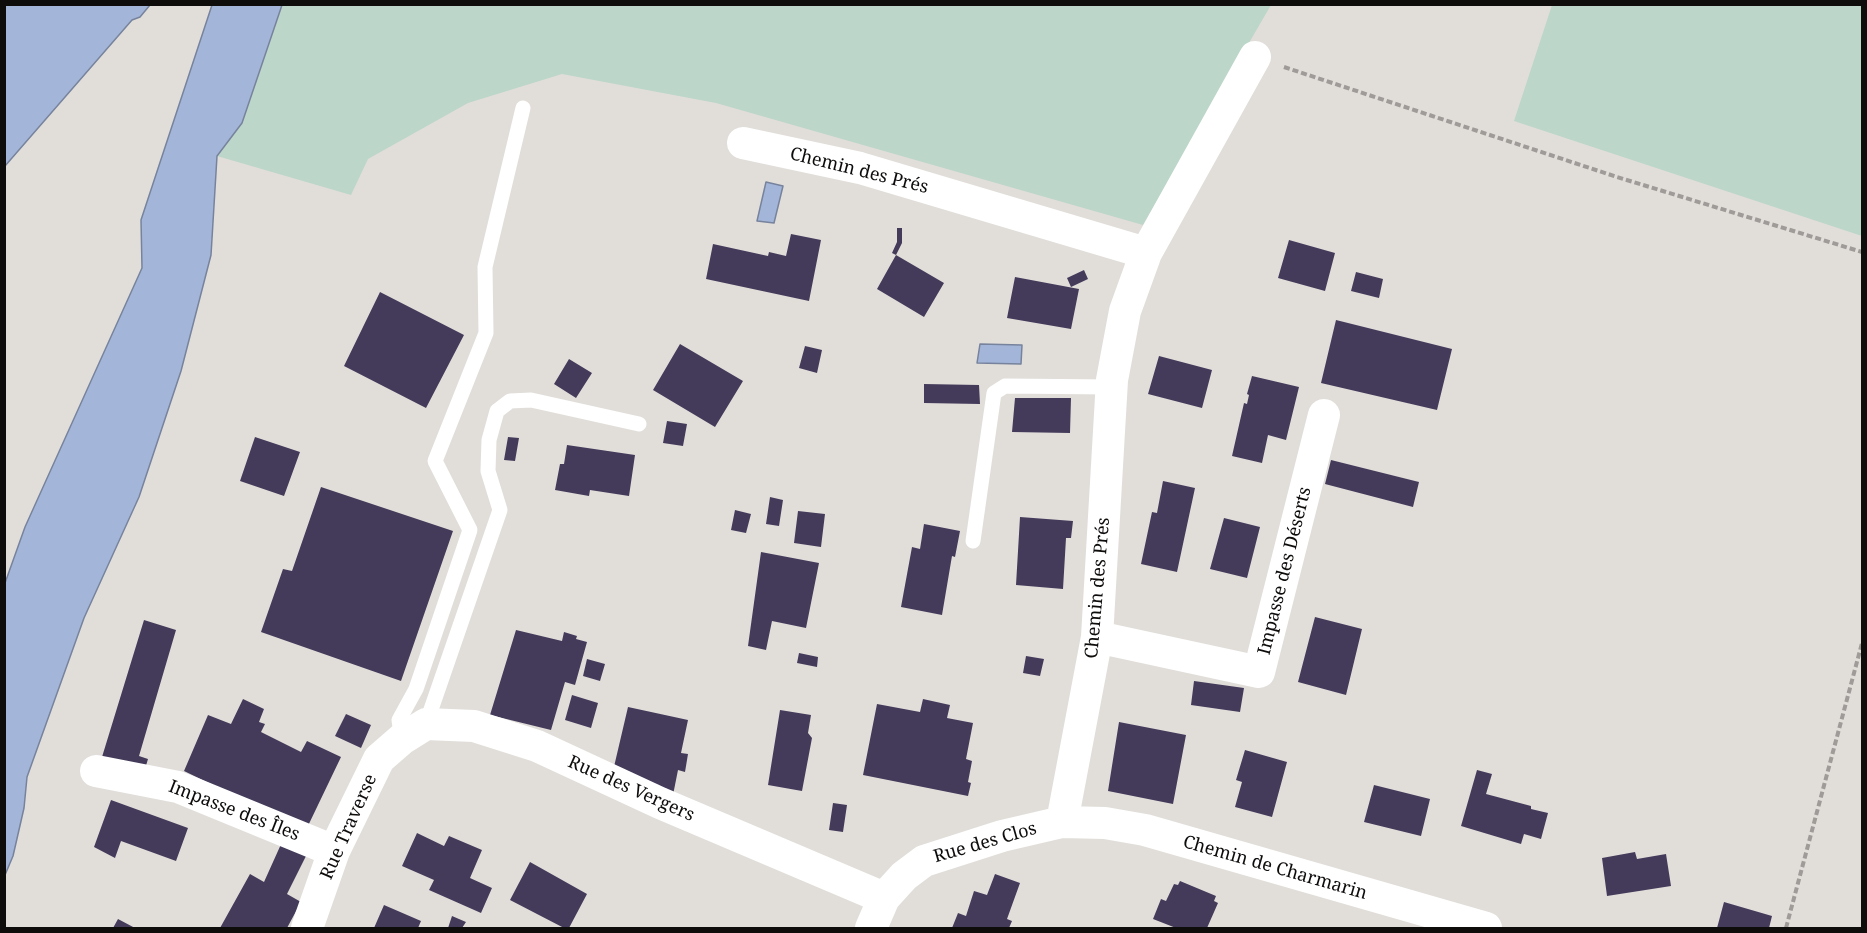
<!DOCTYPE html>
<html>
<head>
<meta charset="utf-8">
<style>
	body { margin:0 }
	#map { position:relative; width:1867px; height:933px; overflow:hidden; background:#e1deda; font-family:"Noto Serif",serif }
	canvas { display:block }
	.frame { position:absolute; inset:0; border:6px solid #0f0d0c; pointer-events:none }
</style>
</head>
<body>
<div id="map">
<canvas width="1867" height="933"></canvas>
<div class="frame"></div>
</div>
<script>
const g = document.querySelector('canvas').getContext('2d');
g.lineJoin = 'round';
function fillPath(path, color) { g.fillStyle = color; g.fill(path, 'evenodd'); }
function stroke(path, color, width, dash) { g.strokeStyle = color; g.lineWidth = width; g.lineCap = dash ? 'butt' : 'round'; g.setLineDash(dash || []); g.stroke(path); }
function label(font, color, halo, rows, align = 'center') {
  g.font = font + ' "Noto Serif",serif'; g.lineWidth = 6; g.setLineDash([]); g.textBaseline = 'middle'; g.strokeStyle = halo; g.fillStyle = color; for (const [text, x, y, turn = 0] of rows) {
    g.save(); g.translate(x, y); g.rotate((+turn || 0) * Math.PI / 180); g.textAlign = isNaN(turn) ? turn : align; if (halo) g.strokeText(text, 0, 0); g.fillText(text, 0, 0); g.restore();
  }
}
fillPath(new Path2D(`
	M282,5H1271L1143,225L716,103L562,74L468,103L368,159L351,195L217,156L242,123Z
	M1552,5H1862V236L1514,121Z`), '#bcd6c9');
const water = new Path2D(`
	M5,4L150,5L140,17L132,20L5,166Z
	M212,5H282L242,123L217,156L211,255L181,371L139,497L84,618L27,777L24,808L13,856L5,875V583L25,527L142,268L141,220Z
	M766,182L783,186L774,223L757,221Z
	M980,344L1022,345L1021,364L977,363Z`);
fillPath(water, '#a3b6d9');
stroke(water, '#77839c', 1.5);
fillPath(new Path2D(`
	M897,228H902V243L896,255L892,253L897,242Z
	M791,234L821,240L809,301L706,279L713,244L768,256L769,252L786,256Z
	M1289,240L1335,253L1325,291L1278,278Z
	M896,255L944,283L924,317L877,289Z
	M1084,270L1088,279L1071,287L1067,278Z
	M1356,272L1383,279L1379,298L1351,291Z
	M1015,277L1079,289L1071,329L1007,318Z
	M380,292L464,335L426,408L344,366Z
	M1336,320L1452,349L1437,410L1321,383Z
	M680,344L743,381L715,427L653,390Z
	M805,346L822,350L817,373L799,368Z
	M1159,356L1212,370L1202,408L1148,394Z
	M569,359L592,373L576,398L554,384Z
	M1252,376L1299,387L1286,440L1268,435L1262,463L1232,456L1244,403L1247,404L1249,395L1247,394Z
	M924,384L979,385L980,404L924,403Z
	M1015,398H1071L1070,433L1012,432Z
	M667,421L687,424L683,446L663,443Z
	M255,437L300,452L284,496L240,481Z
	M508,437L519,438L515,461L504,460Z
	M567,445L635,455L629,496L590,490L589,496L555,490L560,464H564Z
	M1331,460L1419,482L1413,507L1325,484Z
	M1163,481L1195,488L1177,572L1141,564L1152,512L1157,513Z
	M321,487L453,531L401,681L261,632L283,569L292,571Z
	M770,497L783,500L779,526L766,524Z
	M735,510L751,514L746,533L731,530Z
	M798,511L825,514L821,547L794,543Z
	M1020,517L1073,521L1071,538H1066L1063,589L1016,585Z
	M1224,518L1260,527L1247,578L1210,569Z
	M924,524L960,531L955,557L952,556L942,615L901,607L912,547L920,549Z
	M761,552L819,563L806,628L772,621L766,650L748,646Z
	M1315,617L1362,629L1346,695L1298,682Z
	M144,620L176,630L139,756L148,759L145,769L102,757Z
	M516,630L562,641L564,632L577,636L576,639L587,642L575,685L565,682L551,730L490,715Z
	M799,653L818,657L817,667L797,663Z
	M1026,656L1044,659L1040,676L1023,673Z
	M587,659L605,664L600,681L583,676Z
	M1194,681L1244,688L1240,712L1191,705Z
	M572,695L598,703L591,728L565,720Z
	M243,699L264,709L259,722L265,724L261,732L301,752L307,741L341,757L306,830L184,771L208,715L231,724Z
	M923,699L950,705L947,718L973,723L966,759L972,761L968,782L971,783L968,796L863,775L877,704L920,712Z
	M628,707L688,720L681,753L688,754L685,772L678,770L673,795L613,771Z
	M780,710L811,715L808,733L812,738L802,791L768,785Z
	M346,714L371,725L361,748L335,736Z
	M1119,722L1186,735L1173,804L1108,791Z
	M1245,750L1287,762L1272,817L1235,807L1242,782L1236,780Z
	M1477,770L1492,774L1486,794L1531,806V809L1548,813L1541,839L1524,834L1521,844L1461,826Z
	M1374,785L1430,799L1421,836L1364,822Z
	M111,800L188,828L176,861L121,841L115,858L94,847Z
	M833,803L847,805L843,832L829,830Z
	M417,833L444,846L449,836L482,850L470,878L492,888L481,913L429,890L434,880L402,866Z
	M282,842L307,854L287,894L301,902L287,928H220L250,874L264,882Z
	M1635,852L1637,859L1666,854L1671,886L1607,896L1602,858Z
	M530,862L587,894L569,928H564L510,900Z
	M995,874L1020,883L1007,919L1012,921L1009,928H952L958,913L966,916L974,891L987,895Z
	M1180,881L1216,896L1214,901L1218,903L1207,928H1176L1153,919L1161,899L1166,901L1174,884L1178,885Z
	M1724,902L1772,916L1769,928H1717Z
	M384,905L421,921L418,928H374Z
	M452,916L466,922L462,928H448Z
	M118,919L135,928H113Z`), '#443b5b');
stroke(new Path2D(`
	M1284,67L1617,177L1862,252
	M1786,928L1862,643`), '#9e9b98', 4, [6, 3]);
stroke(new Path2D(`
	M973,541L994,393L1005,386L1112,387
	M426,724L500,510L488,471L489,440L497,411L510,401L531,400L639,424
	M402,739L399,720L416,689L470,530L435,461L486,333L485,267L523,108`), '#fff', 15);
stroke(new Path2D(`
	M743,143L860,168L1146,253
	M1097,637L1259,672L1324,415
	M96,771L178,787L334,851
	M1062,822L1097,637L1112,380L1125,311L1146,253L1255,57
	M307,928L334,851L379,759L402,739L426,724L474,726L537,746L660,803L884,898
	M871,928L884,898L904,876L924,861L1002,836L1062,822L1105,823L1145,830L1486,928`), '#fff', 32);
label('18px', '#0f0d0c', '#fff', [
	["Chemin des Prés",859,171,14],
	["Impasse des Déserts",1285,571,-76],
	["Chemin des Prés",1098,588,-85],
	["Rue des Vergers",631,789,24],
	["Impasse des Îles",234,811,21],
	["Rue Traverse",349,827,-66],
	["Rue des Clos",985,843,-16],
	["Chemin de Charmarin",1275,868,16]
]);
</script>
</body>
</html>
